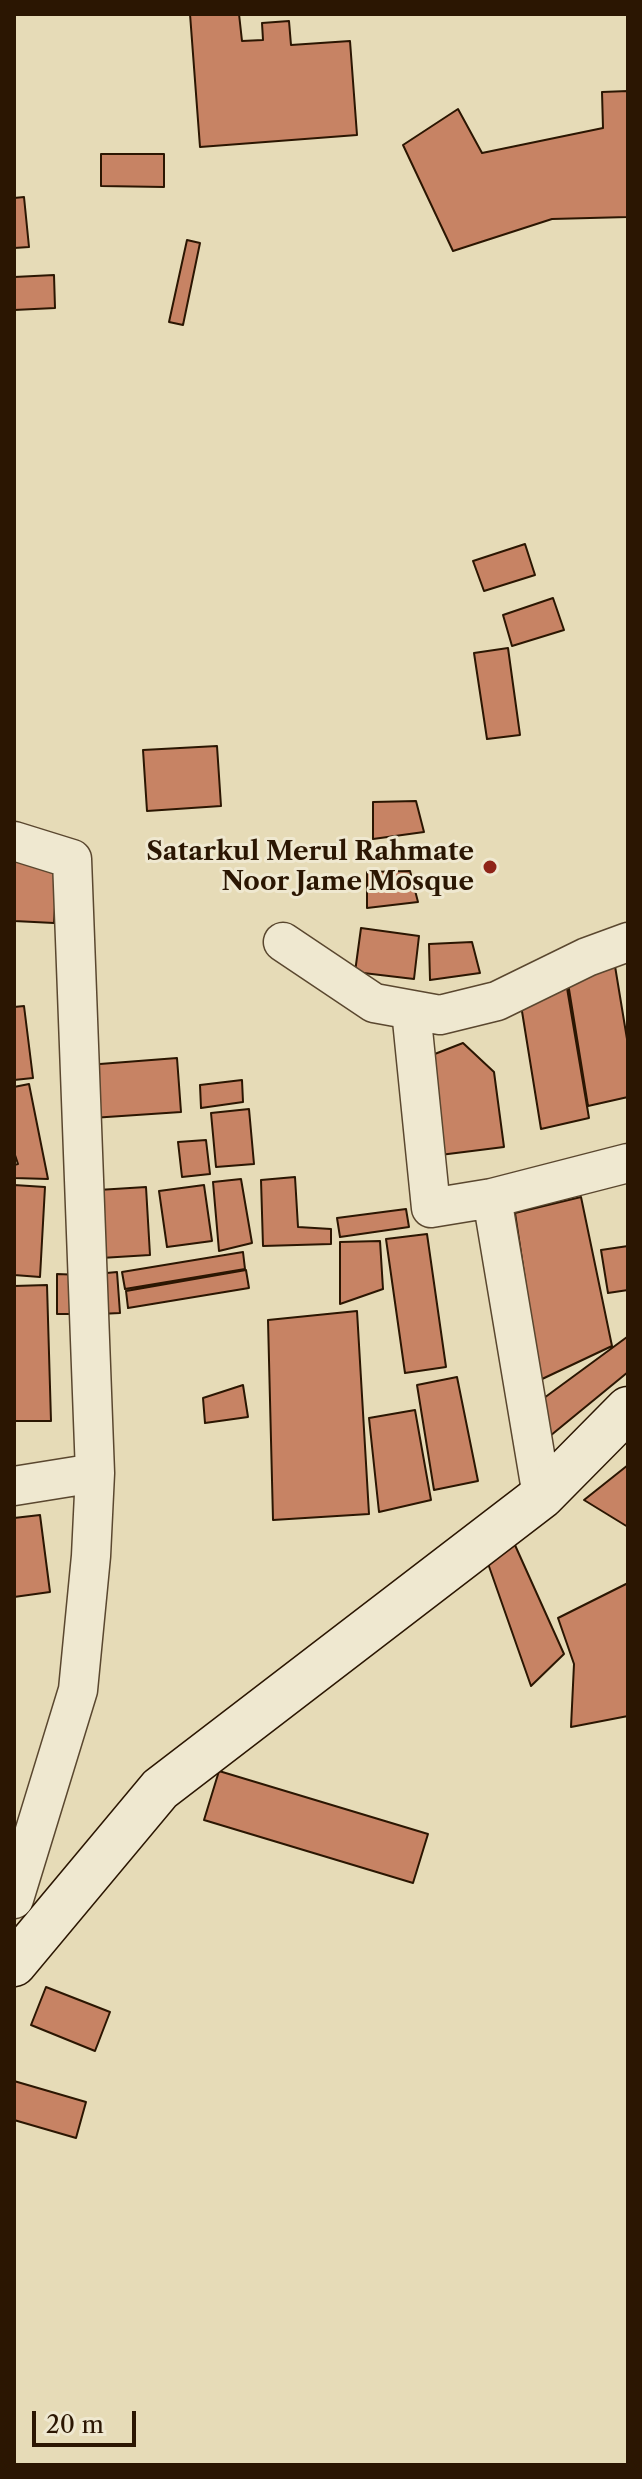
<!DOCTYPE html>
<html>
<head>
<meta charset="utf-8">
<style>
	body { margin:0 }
	#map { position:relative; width:642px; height:2479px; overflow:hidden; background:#e6dbb7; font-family:"Libre Caslon Text",serif }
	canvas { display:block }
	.frame { position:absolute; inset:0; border:16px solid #2b1602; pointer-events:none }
	.scale { position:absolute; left:32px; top:2411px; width:104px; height:36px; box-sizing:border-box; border:4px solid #2b1602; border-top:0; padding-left:10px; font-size:24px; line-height:28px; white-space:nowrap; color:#2b1602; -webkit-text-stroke:6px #efe8d0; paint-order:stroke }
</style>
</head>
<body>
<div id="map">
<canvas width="642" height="2479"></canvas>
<div class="frame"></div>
<div class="scale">20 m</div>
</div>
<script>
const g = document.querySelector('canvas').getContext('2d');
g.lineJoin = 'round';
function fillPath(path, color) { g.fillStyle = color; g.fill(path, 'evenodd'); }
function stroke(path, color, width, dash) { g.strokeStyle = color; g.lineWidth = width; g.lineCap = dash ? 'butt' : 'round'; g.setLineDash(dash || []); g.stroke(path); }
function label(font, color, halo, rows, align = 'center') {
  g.font = font + ' "Libre Caslon Text",serif'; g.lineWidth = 6; g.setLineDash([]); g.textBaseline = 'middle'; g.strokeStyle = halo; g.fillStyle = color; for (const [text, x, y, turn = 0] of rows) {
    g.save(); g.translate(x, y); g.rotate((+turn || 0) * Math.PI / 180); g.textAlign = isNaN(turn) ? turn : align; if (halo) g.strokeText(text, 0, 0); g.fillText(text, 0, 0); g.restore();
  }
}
const building = new Path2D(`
	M190,14H239L242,41L263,40L262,23L289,21L291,45L350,41L357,135L200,147Z
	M628,91V217L552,219L453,251L403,145L458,109L482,153L603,128L602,92Z
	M101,154H164V187L101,186Z
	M24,197L29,247L14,248V198Z
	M187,240L200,243L183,325L169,322Z
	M54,275L55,308L14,310V277Z
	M525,544L535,575L484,591L473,561Z
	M553,598L564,630L512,646L503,615Z
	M508,648L520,735L487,739L474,653Z
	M217,746L221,806L147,811L143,750Z
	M416,801L424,832L373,839V802Z
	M14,858L58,860L54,923L14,921Z
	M410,871L418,902L367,908V872Z
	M361,928L419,936L414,979L355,972Z
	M472,942L480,973L430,980L429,944Z
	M614,960L628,1045V1097L588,1106L567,977Z
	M566,982L589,1118L541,1129L520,999Z
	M24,1006L33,1078L14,1080V1007Z
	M463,1043L494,1072L504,1147L440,1155L427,1057Z
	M177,1058L181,1112L92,1118L87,1065Z
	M242,1080L243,1102L201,1108L200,1085Z
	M29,1084L48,1179L14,1178V1165L18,1164L14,1152V1087Z
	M249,1109L254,1164L216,1167L211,1113Z
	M206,1140L210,1174L182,1177L178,1142Z
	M295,1177L298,1227L331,1229V1244L263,1246L261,1180Z
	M241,1179L252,1243L219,1251L213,1182Z
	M14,1185L45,1187L40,1277L14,1275Z
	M204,1185L212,1241L167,1247L159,1191Z
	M146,1187L150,1255L101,1258L98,1190Z
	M581,1197L612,1346L540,1380L515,1213Z
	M406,1209L409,1227L340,1237L337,1218Z
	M427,1234L446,1367L405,1373L386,1239Z
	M380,1241L383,1289L340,1304V1242Z
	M628,1246V1290L608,1293L601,1250Z
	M243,1252L245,1269L125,1289L122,1272Z
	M246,1270L249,1288L128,1308L126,1291Z
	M117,1272L120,1313L99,1314L96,1274Z
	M57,1274L82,1275V1314H57Z
	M47,1285L51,1421H14V1286Z
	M357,1311L369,1514L273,1520L268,1320Z
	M627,1337L628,1372L550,1436L544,1398Z
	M457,1377L478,1481L434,1490L417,1385Z
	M243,1385L248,1417L205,1423L203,1398Z
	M415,1410L431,1500L379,1512L369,1418Z
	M628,1465V1527L584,1500Z
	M40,1515L50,1592L14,1597V1518Z
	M510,1534L564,1654L531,1686L485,1555Z
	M628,1583V1716L571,1727L574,1664L558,1618Z
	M219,1771L428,1834L413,1883L204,1820Z
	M46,1987L110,2012L95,2051L31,2025Z
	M14,2081L86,2102L76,2138L14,2120Z`);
fillPath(building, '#c78364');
stroke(building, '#2b1602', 2);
const street = new Path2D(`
	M14,841L72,859L95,1473L91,1556L78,1690L14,1899
	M283,942L374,1003L440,1015L497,1001L587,957L628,942
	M411,1010L431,1208L492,1198L542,1496
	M492,1198L628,1163
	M14,1486L95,1473`);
const secondary = new Path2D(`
	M14,1964L160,1789L542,1496L628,1409`);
stroke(street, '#5a472f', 41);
stroke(secondary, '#2b1602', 47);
stroke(street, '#efe8d0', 38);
stroke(secondary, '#efe8d0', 44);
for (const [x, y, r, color] of [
	[490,867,8,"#8f2418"]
]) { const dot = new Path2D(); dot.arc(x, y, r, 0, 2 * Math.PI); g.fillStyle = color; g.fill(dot); stroke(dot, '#efe8d0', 3); }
label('bold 26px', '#2b1602', '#efe8d0', [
	["Satarkul Merul Rahmate",474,852],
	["Noor Jame Mosque",474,882]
], 'right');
</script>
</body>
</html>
